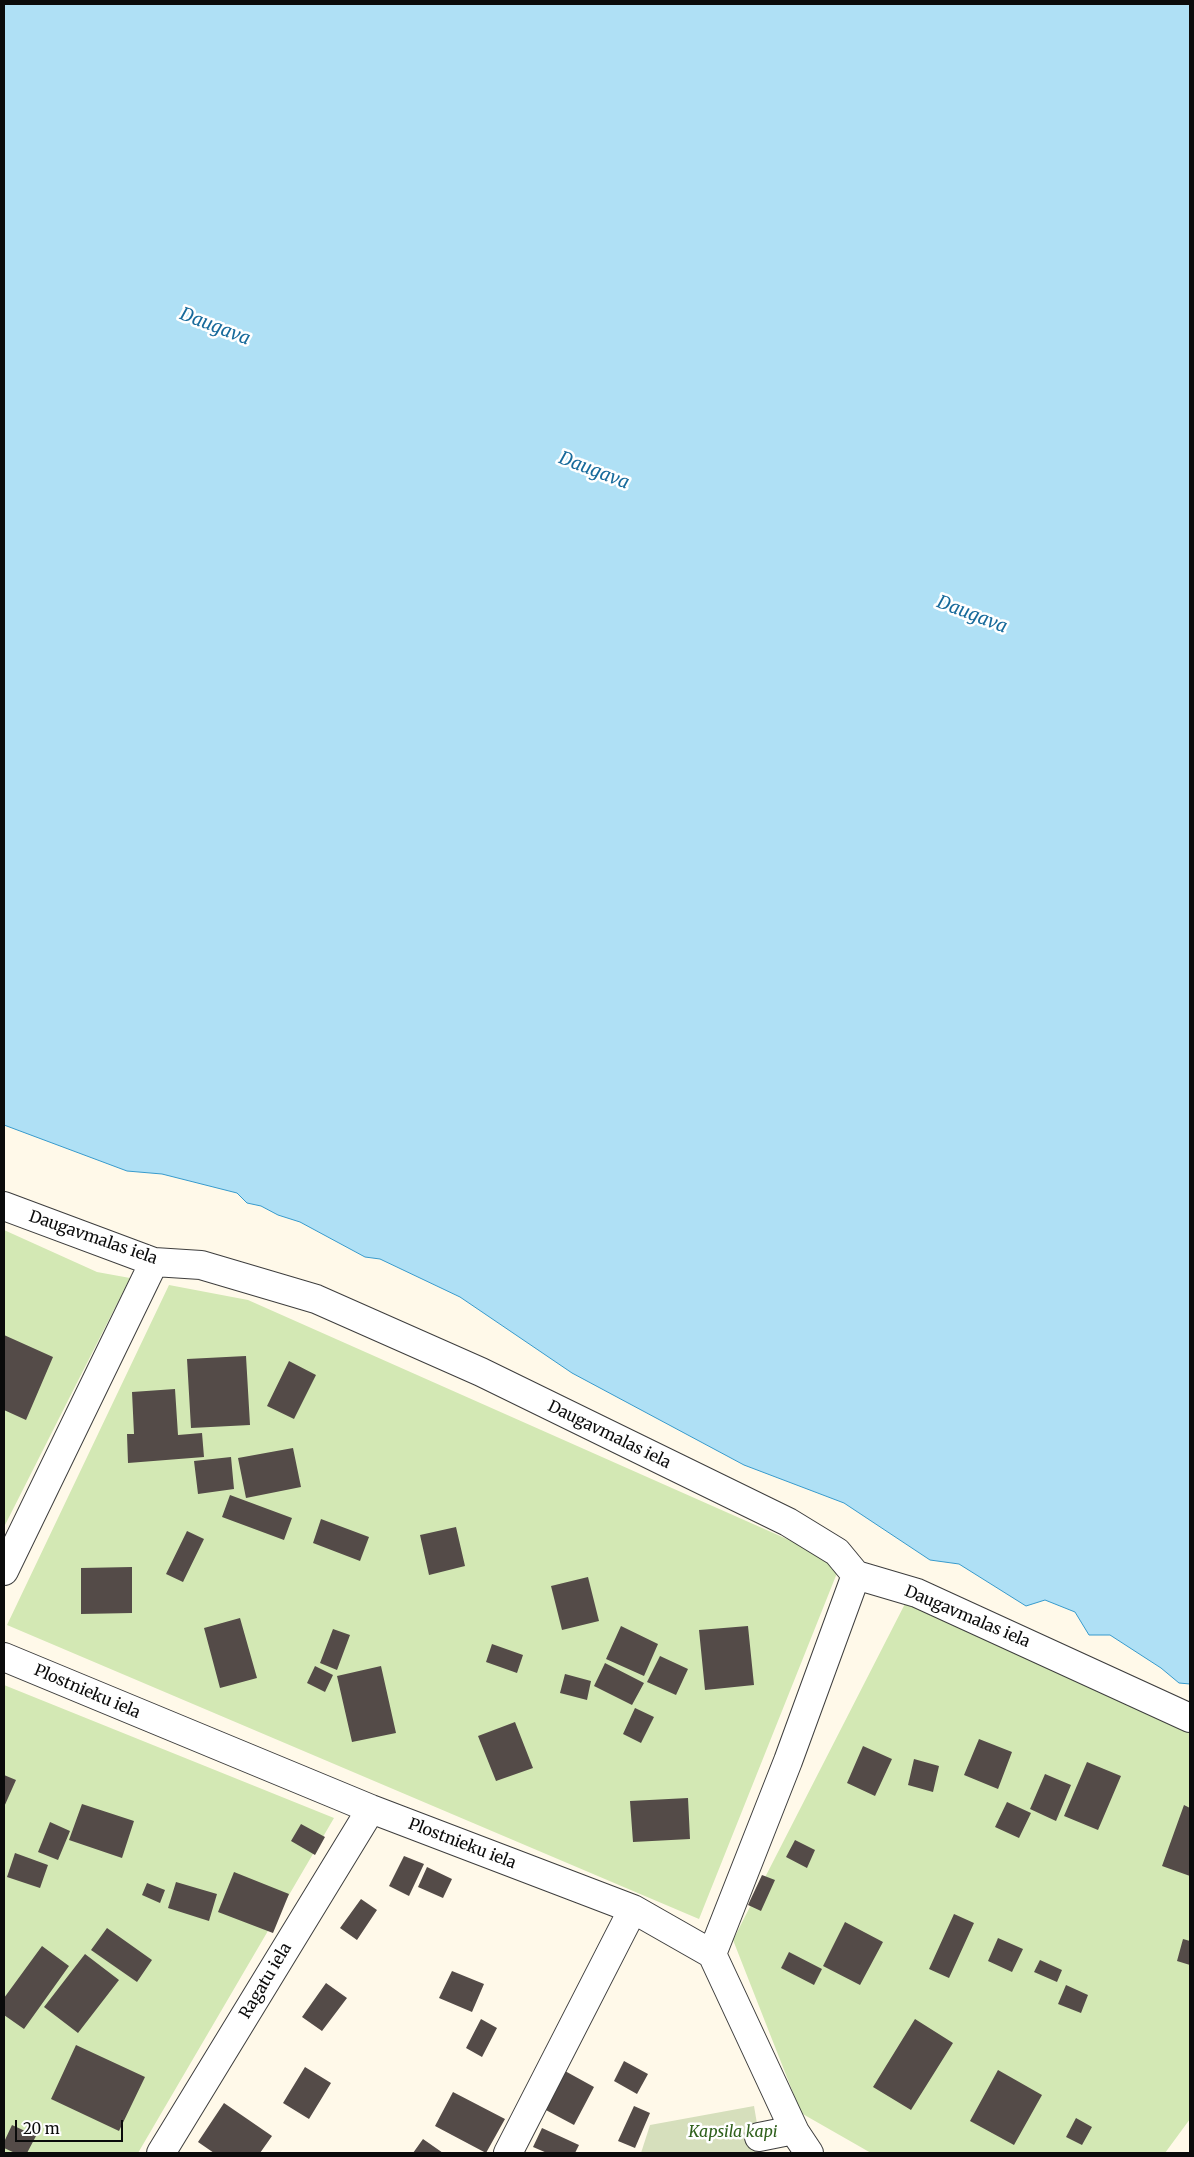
<!DOCTYPE html>
<html>
<head>
<meta charset="utf-8">
<style>
	body { margin:0 }
	#map { position:relative; width:1194px; height:2157px; overflow:hidden; background:#fff9e9; font-family:Merriweather,serif }
	canvas { display:block }
	.frame { position:absolute; inset:0; border:5px solid #0b0b0b; pointer-events:none }
	.scale { position:absolute; left:15px; top:2120px; width:108px; height:22px; box-sizing:border-box; border:2px solid #0b0b0b; border-top:0; padding-left:6px; font-size:15px; line-height:18px; white-space:nowrap; color:#0b0b0b; -webkit-text-stroke:4px #fff; paint-order:stroke }
</style>
</head>
<body>
<div id="map">
<canvas width="1194" height="2157"></canvas>
<div class="frame"></div>
<div class="scale">20 m</div>
</div>
<script>
const g = document.querySelector('canvas').getContext('2d');
g.lineJoin = 'round';
function fillPath(path, color) { g.fillStyle = color; g.fill(path, 'evenodd'); }
function stroke(path, color, width, dash) { g.strokeStyle = color; g.lineWidth = width; g.lineCap = dash ? 'butt' : 'round'; g.setLineDash(dash || []); g.stroke(path); }
function label(font, color, halo, rows, align = 'center') {
  g.font = font + ' Merriweather,serif'; g.lineWidth = 5; g.setLineDash([]); g.textBaseline = 'middle'; g.strokeStyle = halo; g.fillStyle = color; for (const [text, x, y, turn = 0] of rows) {
    g.save(); g.translate(x, y); g.rotate((+turn || 0) * Math.PI / 180); g.textAlign = isNaN(turn) ? turn : align; if (halo) g.strokeText(text, 0, 0); g.fillText(text, 0, 0); g.restore();
  }
}
fillPath(new Path2D(`
	M4,1230L97,1272L130,1278L4,1527Z
	M169,1285L248,1300L841,1563L699,1919L7,1625Z
	M910,1594L1190,1721V2119L1165,2153H871L801,2113L733,1940Z
	M4,1685L334,1818L138,2153H4Z`), '#d3e8b4');
fillPath(new Path2D(`
	M754,2106L762,2153H641L650,2125Z`), '#d6dfbc');
const water = new Path2D(`
	M4,4H1190V1684L1179,1683L1161,1668L1110,1635H1089L1075,1612L1045,1600L1026,1606L959,1564L930,1560L844,1503L744,1465L572,1373L460,1297L380,1259L365,1257L300,1222L278,1215L261,1206L247,1203L237,1193L162,1174L127,1171L4,1125Z`);
fillPath(water, '#afe0f5');
stroke(water, '#379acc', 1);
fillPath(new Path2D(`
	M4,1335L53,1357L26,1420L4,1410Z
	M246,1356L250,1425L191,1428L187,1359Z
	M289,1361L316,1375L294,1419L267,1406Z
	M175,1389L178,1435L202,1433L204,1457L128,1463L127,1434H134L132,1392Z
	M293,1448L301,1487L246,1498L238,1458Z
	M231,1457L234,1489L198,1494L194,1461Z
	M230,1495L292,1518L284,1540L222,1517Z
	M321,1519L369,1537L360,1561L313,1543Z
	M456,1527L465,1566L429,1575L420,1535Z
	M187,1531L204,1539L183,1582L166,1574Z
	M132,1567V1613L81,1614V1568Z
	M588,1577L599,1621L562,1630L551,1586Z
	M240,1618L257,1678L220,1688L204,1628Z
	M621,1626L658,1644L644,1676L606,1659Z
	M748,1626L754,1685L705,1690L699,1630Z
	M333,1629L350,1635L337,1670L320,1663Z
	M492,1644L523,1655L517,1673L486,1662Z
	M660,1656L688,1669L676,1695L647,1682Z
	M605,1663L644,1683L632,1705L594,1686Z
	M315,1666L333,1675L325,1692L307,1683Z
	M381,1666L396,1733L352,1742L337,1676Z
	M565,1674L591,1681L587,1700L560,1693Z
	M635,1708L654,1717L641,1743L623,1734Z
	M515,1722L533,1768L496,1781L478,1736Z
	M979,1739L1012,1752L998,1789L964,1775Z
	M863,1746L892,1759L875,1796L847,1783Z
	M914,1759L939,1766L933,1792L908,1785Z
	M1087,1762L1121,1776L1098,1830L1064,1816Z
	M1045,1774L1071,1785L1056,1821L1030,1809Z
	M4,1775L16,1780L4,1807Z
	M688,1798L690,1839L633,1842L630,1801Z
	M1007,1802L1031,1813L1019,1838L995,1827Z
	M82,1804L134,1821L122,1858L69,1840Z
	M1184,1805L1190,1808V1876L1162,1866Z
	M50,1822L70,1831L58,1860L38,1852Z
	M301,1824L325,1837L315,1855L291,1841Z
	M795,1840L815,1850L807,1868L786,1857Z
	M15,1853L48,1865L40,1888L7,1877Z
	M404,1856L424,1864L409,1896L389,1886Z
	M427,1867L452,1879L443,1898L418,1887Z
	M234,1872L289,1894L273,1933L218,1912Z
	M762,1875L775,1880L761,1911L748,1905Z
	M176,1882L217,1894L209,1921L168,1908Z
	M147,1883L165,1890L160,1903L142,1895Z
	M361,1899L377,1910L357,1940L340,1928Z
	M954,1914L974,1923L949,1978L929,1969Z
	M845,1922L883,1942L860,1985L823,1966Z
	M107,1928L152,1960L137,1982L91,1950Z
	M998,1938L1023,1949L1012,1972L988,1961Z
	M1183,1939L1190,1941V1965L1177,1961Z
	M42,1946L69,1966L24,2029L4,2015V1998Z
	M789,1952L822,1969L814,1985L781,1968Z
	M85,1954L119,1980L78,2033L44,2007Z
	M1040,1960L1062,1970L1057,1982L1034,1972Z
	M452,1971L484,1984L472,2012L439,1998Z
	M326,1983L347,1998L322,2031L302,2017Z
	M1066,1985L1088,1995L1081,2013L1058,2004Z
	M481,2019L497,2028L482,2057L466,2048Z
	M915,2019L953,2043L911,2110L873,2087Z
	M76,2045L145,2077L119,2131L51,2099Z
	M624,2061L648,2074L637,2094L614,2081Z
	M305,2067L331,2083L309,2119L283,2103Z
	M998,2070L1042,2095L1014,2145L970,2121Z
	M565,2071L594,2087L574,2125L544,2109Z
	M453,2092L505,2119L486,2153L435,2126Z
	M224,2103L272,2136L260,2153H214L198,2142Z
	M634,2106L650,2113L635,2148L618,2141Z
	M1076,2118L1092,2127L1082,2145L1066,2137Z
	M12,2125L36,2136L27,2153H15L4,2148V2142Z
	M542,2128L579,2145L575,2153H547L533,2147Z
	M423,2139L443,2153H413Z`), '#544b48');
const minor = new Path2D(`
	M4,1206L154,1262L201,1265L316,1299L481,1372L788,1522L837,1552L856,1575L917,1593L1190,1718
	M4,1571L154,1262
	M4,1657L371,1809L633,1909L712,1954L795,2132L809,2153
	M712,1954L788,1761L856,1575
	M759,2137L794,2130
	M161,2153L371,1809
	M508,2153L633,1909`);
stroke(minor, '#3e3e3e', 30);
stroke(minor, '#fff', 28);
label('16px', '#0b0b0b', '#fff', [
	["Daugavmalas iela",93,1238,19],
	["Daugavmalas iela",609,1435,26],
	["Daugavmalas iela",967,1617,23],
	["Plostnieku iela",87,1692,23],
	["Plostnieku iela",462,1844,21],
	["Ragatu iela",266,1981,-59]
]);
label('italic 16px', '#30611d', '#fff', [
	["Kapsila kapi",733,2132]
]);
label('italic 18px', '#176a9b', '#fff', [
	["Daugava",215,327,21],
	["Daugava",594,471,21],
	["Daugava",972,615,21]
]);
</script>
</body>
</html>
